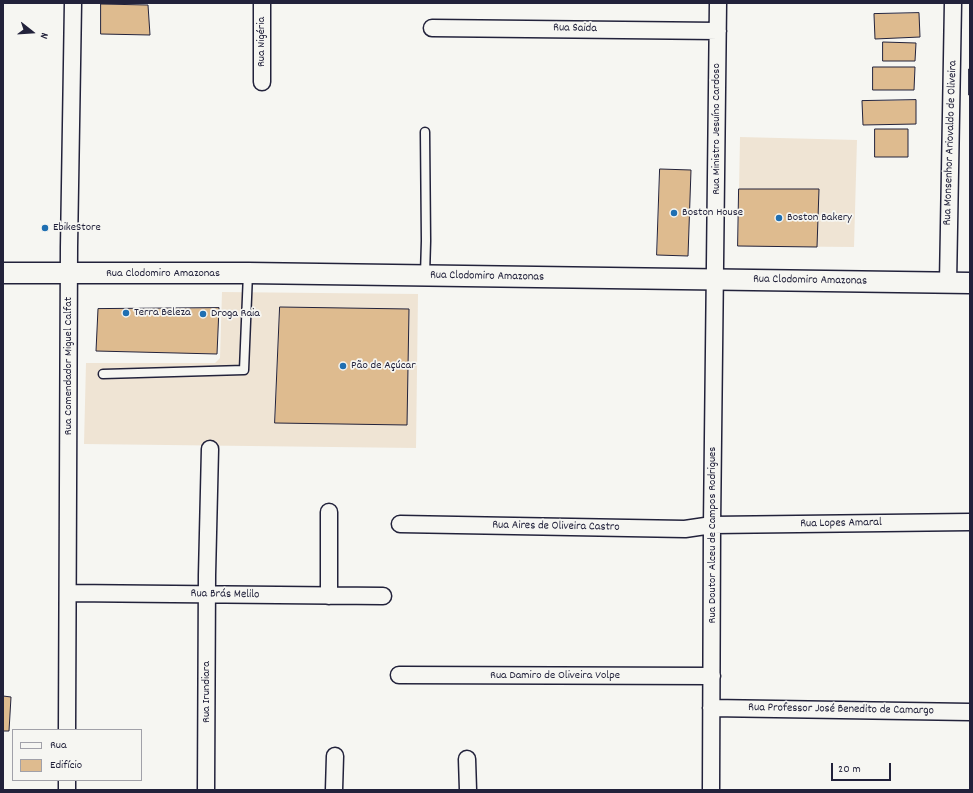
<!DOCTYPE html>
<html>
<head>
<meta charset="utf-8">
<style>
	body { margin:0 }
	#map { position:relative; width:973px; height:793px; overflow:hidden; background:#f6f6f2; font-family:Dekko,sans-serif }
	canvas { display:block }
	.frame { position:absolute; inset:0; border:4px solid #22223b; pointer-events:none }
	.legend { position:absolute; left:12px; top:729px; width:130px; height:52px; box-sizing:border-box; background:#f6f6f2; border:1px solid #a1a1a9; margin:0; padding:5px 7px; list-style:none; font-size:12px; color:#22223b }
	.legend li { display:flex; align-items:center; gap:8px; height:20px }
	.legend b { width:20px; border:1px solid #a1a1a9 }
	.north { position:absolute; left:12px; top:12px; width:40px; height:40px; -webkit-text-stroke:3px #f6f6f2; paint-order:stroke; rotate:107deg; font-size:11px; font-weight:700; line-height:16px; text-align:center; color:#22223b }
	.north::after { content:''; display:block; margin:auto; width:14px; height:18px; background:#22223b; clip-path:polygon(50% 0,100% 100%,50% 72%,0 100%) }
	.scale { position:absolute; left:831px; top:763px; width:60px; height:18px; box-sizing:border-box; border:2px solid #22223b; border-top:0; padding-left:5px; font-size:12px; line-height:14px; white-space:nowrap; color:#22223b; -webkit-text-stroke:3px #f6f6f2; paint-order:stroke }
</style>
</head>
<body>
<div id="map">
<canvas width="973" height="793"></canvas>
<div class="frame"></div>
<ul class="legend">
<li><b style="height:5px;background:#f6f6f2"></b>Rua</li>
<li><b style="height:11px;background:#debb8f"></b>Edifício</li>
</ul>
<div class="north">N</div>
<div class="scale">20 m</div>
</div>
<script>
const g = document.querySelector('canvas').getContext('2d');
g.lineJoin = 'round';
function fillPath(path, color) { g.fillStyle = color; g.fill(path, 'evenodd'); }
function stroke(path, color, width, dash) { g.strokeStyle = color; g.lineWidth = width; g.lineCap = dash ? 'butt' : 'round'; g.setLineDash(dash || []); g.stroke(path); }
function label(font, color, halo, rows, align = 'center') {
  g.font = font + ' Dekko,sans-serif'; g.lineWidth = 3.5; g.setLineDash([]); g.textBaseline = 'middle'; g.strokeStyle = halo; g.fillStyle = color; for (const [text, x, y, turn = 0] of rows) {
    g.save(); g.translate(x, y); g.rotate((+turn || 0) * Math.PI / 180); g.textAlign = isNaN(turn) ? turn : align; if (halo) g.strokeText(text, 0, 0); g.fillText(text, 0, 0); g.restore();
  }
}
fillPath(new Path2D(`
	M740,137L857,140L854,247L738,246Z
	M222,292L418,294L416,448L84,444L86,363H215L220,358Z`), '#efe4d4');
const building = new Path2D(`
	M101,4L148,5L150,35L101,34Z
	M919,13L920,37L875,39L874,14Z
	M883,42L916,43L915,61H883Z
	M873,67H915L914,90H873Z
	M969,69H970V95H969Z
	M916,100V124L863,125L862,101Z
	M875,129H908V157H875Z
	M660,169L691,170L688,256L657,255Z
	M739,189H819L817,247L738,246Z
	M280,307L409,309L407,425L275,423Z
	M219,308L217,354L96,351L98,309Z
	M3,696L11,697L9,731H3Z`);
fillPath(building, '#debb8f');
stroke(building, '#22223b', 1);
const service = new Path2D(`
	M425,132L426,241L425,275
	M103,374L244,370L248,273`);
const minor = new Path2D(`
	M262,3V82
	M432,28L718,31
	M948,283L953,3
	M400,524L685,529L712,525L970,522
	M68,593L383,596
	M329,596V512
	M399,675L712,676
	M711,708L970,712
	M67,730L69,247L73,3
	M467,759L468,790
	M67,790V780
	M206,790L207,575L210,449
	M334,790L335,756
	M711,790L712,525L718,3`);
const tertiary = new Path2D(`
	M3,273H248L970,283`);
stroke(service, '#22223b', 11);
stroke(minor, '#22223b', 19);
stroke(tertiary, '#22223b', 23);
stroke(service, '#f6f6f2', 8);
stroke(minor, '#f6f6f2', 16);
stroke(tertiary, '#f6f6f2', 20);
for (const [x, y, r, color] of [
	[674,213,4,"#1f6fb2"],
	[779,218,4,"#1f6fb2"],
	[45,228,4,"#1f6fb2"],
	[126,313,4,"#1f6fb2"],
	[203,314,4,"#1f6fb2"],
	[343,366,4,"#1f6fb2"]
]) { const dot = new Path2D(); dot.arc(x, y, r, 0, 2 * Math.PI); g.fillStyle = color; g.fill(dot); stroke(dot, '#f6f6f2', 1.5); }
label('12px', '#22223b', '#f6f6f2', [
	["Rua Saida",575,29,1],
	["Rua Nigéria",262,42,-90],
	["Rua Ministro Jesuíno Cardoso",717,129,-90],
	["Rua Monsenhor Ariovaldo de Oliveira",951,143,-88],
	["Rua Clodomiro Amazonas",163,274],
	["Rua Clodomiro Amazonas",487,277,1],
	["Rua Clodomiro Amazonas",810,281,1],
	["Rua Comendador Miguel Calfat",69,366,-90],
	["Rua Lopes Amaral",841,524,-1],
	["Rua Aires de Oliveira Castro",556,527,1],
	["Rua Doutor Alceu de Campos Rodrigues",713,535,-90],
	["Rua Brás Melilo",225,595,1],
	["Rua Damiro de Oliveira Volpe",555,676],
	["Rua Irundiara",207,692,-90],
	["Rua Professor José Benedito de Camargo",841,710,1]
]);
label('12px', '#22223b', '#f6f6f2', [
	["Boston House",682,213],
	["Boston Bakery",787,218],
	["EbikeStore",53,228],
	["Terra Beleza",134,313],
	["Droga Raia",211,314],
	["Pão de Açúcar",351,366]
], 'left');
</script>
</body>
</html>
